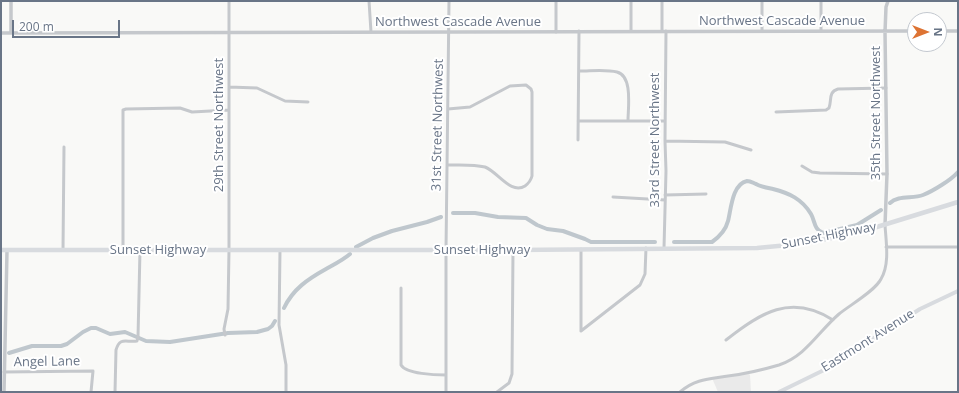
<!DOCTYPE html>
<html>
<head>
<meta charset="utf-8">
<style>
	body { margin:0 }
	#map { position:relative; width:959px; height:393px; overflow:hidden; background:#f9f9f7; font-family:"Open Sans",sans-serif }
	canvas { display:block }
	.frame { position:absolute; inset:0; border:2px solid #697587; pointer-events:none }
	.north { position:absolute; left:907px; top:12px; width:40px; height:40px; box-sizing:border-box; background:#fff; border:1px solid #c3c8cf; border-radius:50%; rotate:90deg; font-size:11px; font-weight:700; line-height:16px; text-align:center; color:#697587 }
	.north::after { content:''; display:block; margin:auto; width:14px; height:18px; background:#dd7333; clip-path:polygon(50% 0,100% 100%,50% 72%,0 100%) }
	.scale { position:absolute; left:12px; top:20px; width:108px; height:18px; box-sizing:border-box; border:2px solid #697587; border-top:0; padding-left:5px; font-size:12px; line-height:14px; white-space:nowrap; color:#697587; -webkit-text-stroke:3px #fff; paint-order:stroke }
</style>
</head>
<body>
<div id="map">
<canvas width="959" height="393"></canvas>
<div class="frame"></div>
<div class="north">N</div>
<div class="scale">200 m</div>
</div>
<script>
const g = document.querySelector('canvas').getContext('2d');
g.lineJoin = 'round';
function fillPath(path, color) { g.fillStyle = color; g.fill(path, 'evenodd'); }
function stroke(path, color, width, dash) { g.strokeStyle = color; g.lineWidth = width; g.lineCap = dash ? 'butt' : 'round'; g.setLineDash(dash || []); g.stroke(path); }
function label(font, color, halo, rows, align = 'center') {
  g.font = font + ' "Open Sans",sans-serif'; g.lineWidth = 4; g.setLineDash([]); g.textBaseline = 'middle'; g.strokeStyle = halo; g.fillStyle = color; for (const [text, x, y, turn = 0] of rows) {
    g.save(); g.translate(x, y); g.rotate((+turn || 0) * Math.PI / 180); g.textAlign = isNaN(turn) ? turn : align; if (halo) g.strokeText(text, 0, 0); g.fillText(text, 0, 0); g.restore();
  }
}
fillPath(new Path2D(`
	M748,373L750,375L751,392H718L712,378Z`), '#eaeaea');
stroke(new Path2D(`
	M890,203C898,195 913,199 923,195C933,191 951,180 958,172
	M453,213H475L498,217L526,218L537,225L547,229L563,231L585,239L591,242H655
	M674,242H712C719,237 726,229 728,221C731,210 732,184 747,181C751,181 753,183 756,184C761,187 768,188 773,189C789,193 802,199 811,214C815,221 814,230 823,233L857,225L881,210
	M356,247L373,238L392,231L427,222L441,217
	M284,308C293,289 308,279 326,269C335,264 343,260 350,254
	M9,353L32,346H61L67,344L83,332L91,328H96L110,334L125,332L146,341L170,342L228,333L257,332L268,329L272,326L275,321`), '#bfc7cd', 4);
stroke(new Path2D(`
	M369,1L371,32
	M762,1V31
	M821,1V31
	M631,31V1
	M662,31V1
	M556,32V1
	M579,71C591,71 606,69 617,72C633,76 628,108 628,121
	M229,87L257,88L285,101L308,102
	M776,112L826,110L829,108C832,100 828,92 838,89L886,88
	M578,121H665
	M578,140L579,31
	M665,141L725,142L751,150
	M447,165C459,165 473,164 485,167C498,172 511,195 525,186C529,183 531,180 532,176V92L531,89L526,85L510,86L470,107L448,109
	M802,166L812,172L820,173L887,174
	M665,195L706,194
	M613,197L665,200
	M886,247H958
	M664,248L666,171L665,141L666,31
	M581,249V331
	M63,250L64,147
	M123,250V110L126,109L180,108L192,112L229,110
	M280,250L279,325L286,365V392
	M401,288V365C406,374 436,375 446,375
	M581,331L640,285L645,274L646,248
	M225,335L224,329L228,309L229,250V1
	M726,340C760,313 791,293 833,320
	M4,372L93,371L91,392
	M115,392L116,350C120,336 127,343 137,341L138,337L140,250
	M446,392V250L449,1
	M497,392L509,383L512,374L513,250
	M680,392C695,379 709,379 728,376C745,374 762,370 779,365C806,356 818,332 839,314C850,305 875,291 881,279C890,264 886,242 885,225`), '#c5c8cc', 3);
stroke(new Path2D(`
	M11,1V33
	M939,31H958
	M1,33L915,31
	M885,225L887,174L885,32L886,7L888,1
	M4,392L7,251`), '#c5c8cc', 3.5);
stroke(new Path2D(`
	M779,392L822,371L920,309L958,291`), '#d8dbdf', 4);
stroke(new Path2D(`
	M1,250H513L757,248L799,244L854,234L958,202`), '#d8dbdf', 4.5);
label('13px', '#697587', '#fff', [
	["Northwest Cascade Avenue",782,21],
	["Northwest Cascade Avenue",458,22],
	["35th Street Northwest",876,113,-90],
	["29th Street Northwest",219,125,-90],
	["31st Street Northwest",438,125,-89],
	["33rd Street Northwest",655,140,-90],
	["Sunset Highway",829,236,-11],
	["Sunset Highway",158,250],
	["Sunset Highway",482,250],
	["Eastmont Avenue",868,341,-32],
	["Angel Lane",47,362,-1]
]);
</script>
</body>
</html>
